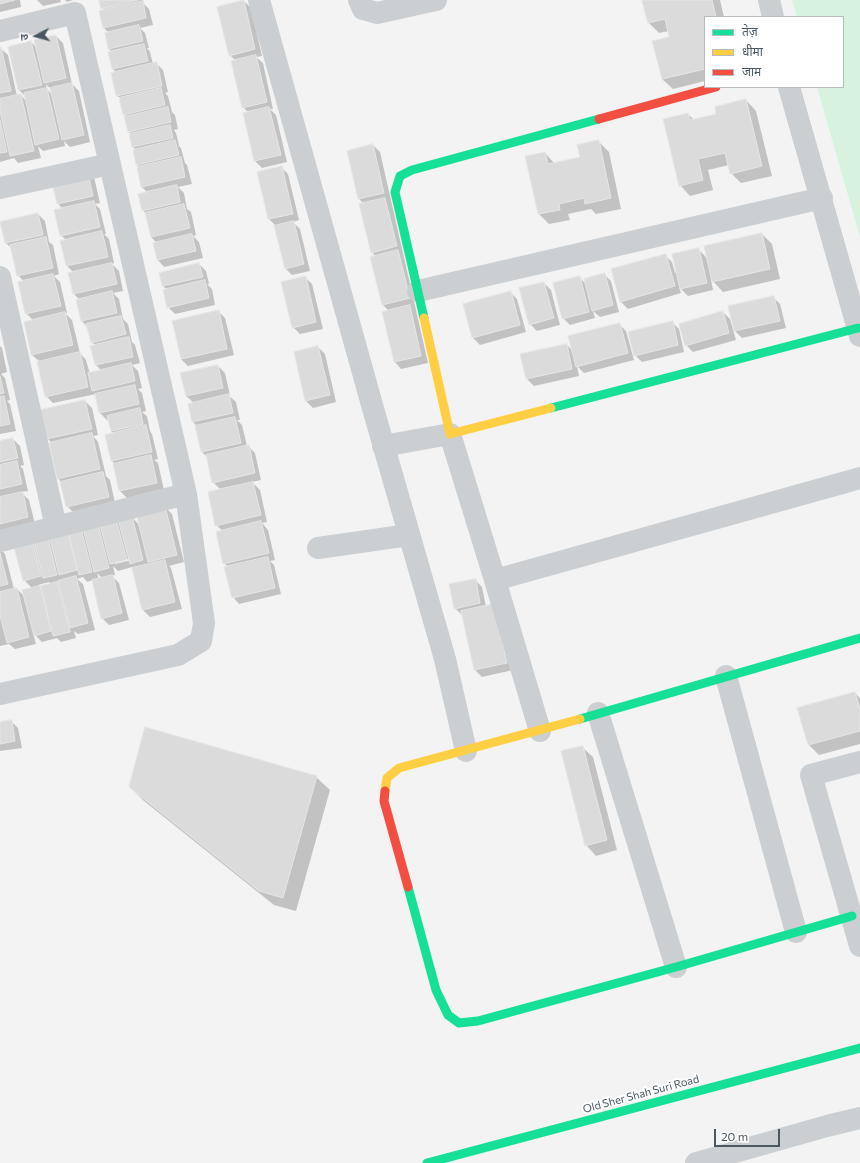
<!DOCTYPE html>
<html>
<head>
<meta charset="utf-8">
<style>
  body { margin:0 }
  #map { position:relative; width:860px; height:1163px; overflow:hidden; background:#f3f3f3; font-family:Commissioner,"Noto Sans Devanagari",sans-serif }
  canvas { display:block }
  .legend { position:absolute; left:704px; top:16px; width:140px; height:72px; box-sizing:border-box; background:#fff; border:1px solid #b6bcbf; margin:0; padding:5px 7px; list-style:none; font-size:12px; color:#495760 }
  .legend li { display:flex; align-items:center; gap:8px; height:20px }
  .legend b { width:20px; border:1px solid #b6bcbf }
  .north { position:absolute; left:16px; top:16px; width:40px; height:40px; -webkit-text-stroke:3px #fff; paint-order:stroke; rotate:264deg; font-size:11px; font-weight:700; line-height:16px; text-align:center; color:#495760 }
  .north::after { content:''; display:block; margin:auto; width:14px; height:18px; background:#495760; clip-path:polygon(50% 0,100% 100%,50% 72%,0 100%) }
  .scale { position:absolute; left:714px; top:1129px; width:66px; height:18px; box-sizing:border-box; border:2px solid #495760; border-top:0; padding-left:5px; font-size:12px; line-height:14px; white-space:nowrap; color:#495760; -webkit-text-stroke:3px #fff; paint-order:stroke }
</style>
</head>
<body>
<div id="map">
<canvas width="860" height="1163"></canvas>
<ul class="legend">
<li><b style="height:5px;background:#16e098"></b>तेज़</li>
<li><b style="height:5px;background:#ffcf43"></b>धीमा</li>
<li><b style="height:5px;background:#f24e42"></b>जाम</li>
</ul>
<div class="north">उ</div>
<div class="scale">20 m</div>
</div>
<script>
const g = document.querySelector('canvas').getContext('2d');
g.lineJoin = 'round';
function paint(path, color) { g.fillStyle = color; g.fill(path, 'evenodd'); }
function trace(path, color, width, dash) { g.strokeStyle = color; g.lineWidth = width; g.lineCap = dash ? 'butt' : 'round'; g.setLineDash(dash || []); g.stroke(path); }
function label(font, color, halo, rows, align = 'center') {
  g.font = font + ' Commissioner,sans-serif'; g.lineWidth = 4; g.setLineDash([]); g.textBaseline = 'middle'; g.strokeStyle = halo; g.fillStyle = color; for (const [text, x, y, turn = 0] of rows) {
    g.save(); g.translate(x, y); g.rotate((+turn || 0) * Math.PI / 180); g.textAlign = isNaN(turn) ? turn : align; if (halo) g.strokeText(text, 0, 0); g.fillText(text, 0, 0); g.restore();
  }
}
paint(new Path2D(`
  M792,0H860V237L817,87H843V17H797Z`), '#d7f2df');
paint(new Path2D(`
  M0,0H20L21,7L0,12Z
  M37,0H60L61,2L43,6Z
  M65,0H73L67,2Z
  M100,0H143L144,4L149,9L153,25L140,28L145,33L149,48H147L150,52L153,64L156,63L163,70L168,92L165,93L168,96L172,112L175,115L178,129L174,130L176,133L179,145H178L181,148L185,163L187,165L192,184L178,187L184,193L187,209L191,212L196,235L193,236L199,242L203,258L164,267L158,260L157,243L151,237L146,214L143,210L148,193L142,187L138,168H140L137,165L134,151L136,150L133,147L131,135H132L129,132L127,118L124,114L120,98L117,96L112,74L117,73L113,69L110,53L112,52L109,49L106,34L109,33L104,28L101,12L105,11L102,8Z
  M643,0H720L724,17H705V81L673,89L662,79L653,41L670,37L669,31L659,33L649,23Z
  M244,1L251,8L262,56L256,57L263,63L273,109H270L276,115L287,162L262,168L255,161L249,113L243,107L236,61L230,55Z
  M56,36L63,43L72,84L79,91L90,142L70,147L64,141L65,146L43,151L38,146L41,158L18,163L14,158L0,162V48L8,55L17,96L21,95L26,101V97L19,90L9,47L31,42L37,48ZM46,84L51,89L52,95L47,89Z
  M746,100L756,111L772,176L741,183L731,173L729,165L708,170L713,190L690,196L680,185L688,114L694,120L718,115Z
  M598,141L609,152L621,209L596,214L591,209L568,214L570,220L549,224L539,214L527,157L545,153L555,164L581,158Z
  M373,145L380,152L428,363L401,369L395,362L389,311L383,305L376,257L372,252L364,204L359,199L348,151Z
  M281,167L288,174L299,220L293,222L300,229L310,271L292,275L285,268L275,225L269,219L258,173Z
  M94,177L100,203L95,204L100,209L106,234H104L109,239L114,263L112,264L119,271L123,291L113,293L119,299L123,319L128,324L132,342L135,345L140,363L132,365L138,371L142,388L138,389L142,393L146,411L142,412L147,416L150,431L152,434L158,459L154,460L158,463L164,490L127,498L120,491L114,465H116L112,461L114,434L111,431L109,419L107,420L100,413L96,394L53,403L46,396L40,362L32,355L33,320L26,313L24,282L18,275L12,249L6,243L38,214L45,221L49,242L53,245L59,274L54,276L60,282L67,313H65L72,320L80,353L86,360L90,374L102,371L96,365L91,346H95L92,342L88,328L82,321L80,300L74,294L69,274L74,273L67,266L66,240L61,235L63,209L58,204L52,178Z
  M762,234L772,244L780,279L723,292L711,279L713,290L688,296L679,287L681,293L628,309L621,302L612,270L665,255L672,262L675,273L677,272L698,249L708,259Z
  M199,264L206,271L209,284H207L212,289L215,305L175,314L168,307L167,290L163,286Z
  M604,274L611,281L619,312L600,317L593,311L595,318L570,325L563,318L579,277L586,284Z
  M305,277L312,284L323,329L300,334L293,327Z
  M544,283L551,290L560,325L537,331L530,324Z
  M510,292L517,299L526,332L480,345L473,338Z
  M773,297L780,304L786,328L742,338L735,331L729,307Z
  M218,311L225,318L234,355L188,366L181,359Z
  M723,312L730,319L736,340L693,352L686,345Z
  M672,322L679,329L684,352L642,362L635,355Z
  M619,324L626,331L634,360L584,373L577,366L579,376L534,386L527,379L567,345L573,351Z
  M0,346L2,348L7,372L1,374L5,378L10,400L7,401L10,404L16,431L0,434Z
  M318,347L325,354L336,402L313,408L306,401L295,353Z
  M218,366L225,373L230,395H228L236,402L240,420H237L242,425L247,446H248L255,453L261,480L252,482L260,490L267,522L262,523L268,530L275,560L270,561L274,565L281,594L239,604L233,597L228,567L224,563L223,531L216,525L221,490L213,482L208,458L202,452L196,427H198L193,422L194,403L186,396L181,374Z
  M85,401L92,408L98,435L93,436L98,442L106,476L110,480L115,503L74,513L67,506L61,482L58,478L52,443L47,438Z
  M13,439L20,446L24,465L20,466L23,469L28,491L21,492L29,500L35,524L0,532V442Z
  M165,507L172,514L184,562L169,566L171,568L182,609L150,617L143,610L132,567L118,571L113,566L115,575L112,576L119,583L129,620L109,625L102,618L93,580L87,582L83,577L77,579L83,584L95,630L78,634L74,631L76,638L61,642L57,638L42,642L33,633L36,644L15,649L9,644L0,646V549L5,554L14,589H17L25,597L32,588L24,580L14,541L80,529L86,534L98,525L102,530L116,520L121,525L132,517L140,526ZM132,558V560L115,564V562ZM97,573L103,579L99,580ZM49,582L51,585L43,590L38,585Z
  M475,580L482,587L486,607L500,612L513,670L482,677L475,670L463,615H462L455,608Z
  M855,693L860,698V744L819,755L809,745Z
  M11,721L18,728L22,748L0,751V723Z
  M582,747L593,757L617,850L596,856L586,845Z
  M316,777L330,790L296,911L274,905L144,801L130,787Z`), '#0003');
const building = new Path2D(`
  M0,0H15L0,4Z
  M99,0H138L101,9Z
  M244,0L255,49L229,56L217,7Z
  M642,0H712L716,17H705V69L662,79L652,41L669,37L665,19L648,23Z
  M143,1L146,18L103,28L99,11Z
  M139,25L143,41L108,49L105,33Z
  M56,35L66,78L44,83L34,40Z
  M31,41L42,85L18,90L8,47Z
  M144,44L148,61L112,69L108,52Z
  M0,47H1L11,91L0,93Z
  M256,55L267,102L242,108L231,61Z
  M157,62L162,86L116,96L111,73Z
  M72,83L84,135L62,140L50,88Z
  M47,88L59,139L35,145L24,93Z
  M161,88L165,105L123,115L119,98Z
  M21,94L34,151L10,156L0,111V99Z
  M746,99L762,166L730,174L725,153L698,159L703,180L679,186L663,119L688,113L690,120L716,114L715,107Z
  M168,107L171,122L128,132L124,117Z
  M269,107L281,155L254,161L243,113Z
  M0,120L7,152L0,153Z
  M170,125L173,138L132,147L129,134Z
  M175,140L179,155L136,165L133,150Z
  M599,140L611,198L585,204L584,198L559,204L560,210L538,214L525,156L545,152L548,164L580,157L577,145Z
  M373,144L384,193L358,199L347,151Z
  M181,157L185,177L141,187L137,167Z
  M282,166L293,214L268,219L257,172Z
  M87,169L93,196L57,204L51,178Z
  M177,185L180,202L142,211L138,194Z
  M385,198L397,246L371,253L359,204Z
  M94,201L100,227L60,236L54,210Z
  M184,204L190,228L151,237L145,213Z
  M38,213L43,235L5,243L0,222Z
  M294,221L304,264L285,269L274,226Z
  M102,231L108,257L66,266L60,241Z
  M762,233L770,269L712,282L704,246Z
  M192,234L196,251L157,260L153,243Z
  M46,237L53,268L17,276L10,245Z
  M699,248L707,283L680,289L672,254Z
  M398,250L410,298L382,305L370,257Z
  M666,254L675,286L620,302L611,269Z
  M112,263L117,284L73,294L68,273Z
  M199,263L203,277L162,286L159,273Z
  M605,273L613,305L592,311L584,279Z
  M53,274L61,306L25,314L18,282Z
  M306,276L316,322L292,328L281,282Z
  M580,276L589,312L562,319L553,283Z
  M205,280L209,298L167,308L163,290Z
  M544,282L554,318L529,325L519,288Z
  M112,291L117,313L81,321L76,300Z
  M511,291L520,325L472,338L463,304Z
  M774,296L780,321L734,331L728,306Z
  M410,305L421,356L394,362L382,312Z
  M219,310L227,349L181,359L172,321Z
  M723,311L729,333L685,346L679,324Z
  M65,312L73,345L31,355L24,322Z
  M121,316L126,334L91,343L86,324Z
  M673,321L678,345L634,356L628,332Z
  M620,323L628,353L576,367L568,336Z
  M129,337L133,357L95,365L90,346Z
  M567,344L572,369L526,379L520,354Z
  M318,346L330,395L305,401L294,352Z
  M80,352L88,387L45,397L37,362Z
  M131,363L135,381L92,391L88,373Z
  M218,365L223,388L186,396L180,373Z
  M0,376L4,393L0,394Z
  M135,385L139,404L99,413L95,394Z
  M229,394L233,413L192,422L188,404Z
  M4,396L10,424L0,426V397Z
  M85,400L92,429L46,439L40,410Z
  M140,408L143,424L111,431L107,416Z
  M235,417L241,443L201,452L195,426Z
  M146,425L152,452L111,461L105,435Z
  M92,433L100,469L57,479L49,443Z
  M13,438L18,458L0,462V441Z
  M249,445L255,473L212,483L206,455Z
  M151,455L157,483L119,491L113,464Z
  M17,461L22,484L0,489V465Z
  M103,472L109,497L66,507L60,482Z
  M253,482L261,515L215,526L208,492Z
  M23,492L28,517L0,524V497Z
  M165,506L177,555L148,562L136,513Z
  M132,516L143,560L130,564L118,519Z
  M116,519L127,560L110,564L100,524Z
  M261,521L269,553L223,564L216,532Z
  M98,524L109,568L94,572L83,528Z
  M81,528L92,572L79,575L68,531Z
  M67,530L77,570L59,575L49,535Z
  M47,534L57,575L43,578L33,537Z
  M31,535L41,576L23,581L12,540Z
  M0,553L8,584L0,586Z
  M268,557L275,588L232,598L224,567Z
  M165,560L175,602L142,610L132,568Z
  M113,575L122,613L101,619L92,580Z
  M76,576L88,623L70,628L58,581Z
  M476,579L480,603L454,609L449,584Z
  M57,582L70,632L53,636L41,586Z
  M40,586L51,631L34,636L22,590Z
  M17,588L29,637L7,643L0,616V592Z
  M494,604L507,663L474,670L461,611Z
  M855,692L860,709V731L808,745L797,708Z
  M12,720L15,741L0,744V722Z
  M145,727L317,776L283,898L259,891L129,787Z
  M583,746L607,840L585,846L561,751Z`);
paint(building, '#dbdbdc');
trace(building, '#e4e5e6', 1);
trace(new Path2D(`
  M259,0L374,412L445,659L466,751
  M359,0L363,9L377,13L436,0
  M769,0L773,17
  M0,31L75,13L186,494L204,623L201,641L178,655L0,694
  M789,87L860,336
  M0,188L110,164
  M0,277L56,527
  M418,291L822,198
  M383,446L450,434L495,580L540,731
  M0,541L186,494
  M318,548L409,535
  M495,580L860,478
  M726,676L796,932
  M598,713L676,967
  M860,762L811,775L860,946
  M696,1163L827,1126L860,1118`), '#cccfd1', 22);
trace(new Path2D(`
  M424,318L395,192L400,176L412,170L599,119
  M551,408L858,328
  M580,719L860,638
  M408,887L436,990L448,1015L459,1023L478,1021L676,967L852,916
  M427,1163L860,1048`), '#16e098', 9);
trace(new Path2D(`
  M424,318L450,434L551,408
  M385,791L387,778L399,768L580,719`), '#ffcf43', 9);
trace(new Path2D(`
  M599,119L716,87
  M385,791L384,801L408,887`), '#f24e42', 9);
label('11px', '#495760', '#fff', [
  ["Old Sher Shah Suri Road",641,1094,-15]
]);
</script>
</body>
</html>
